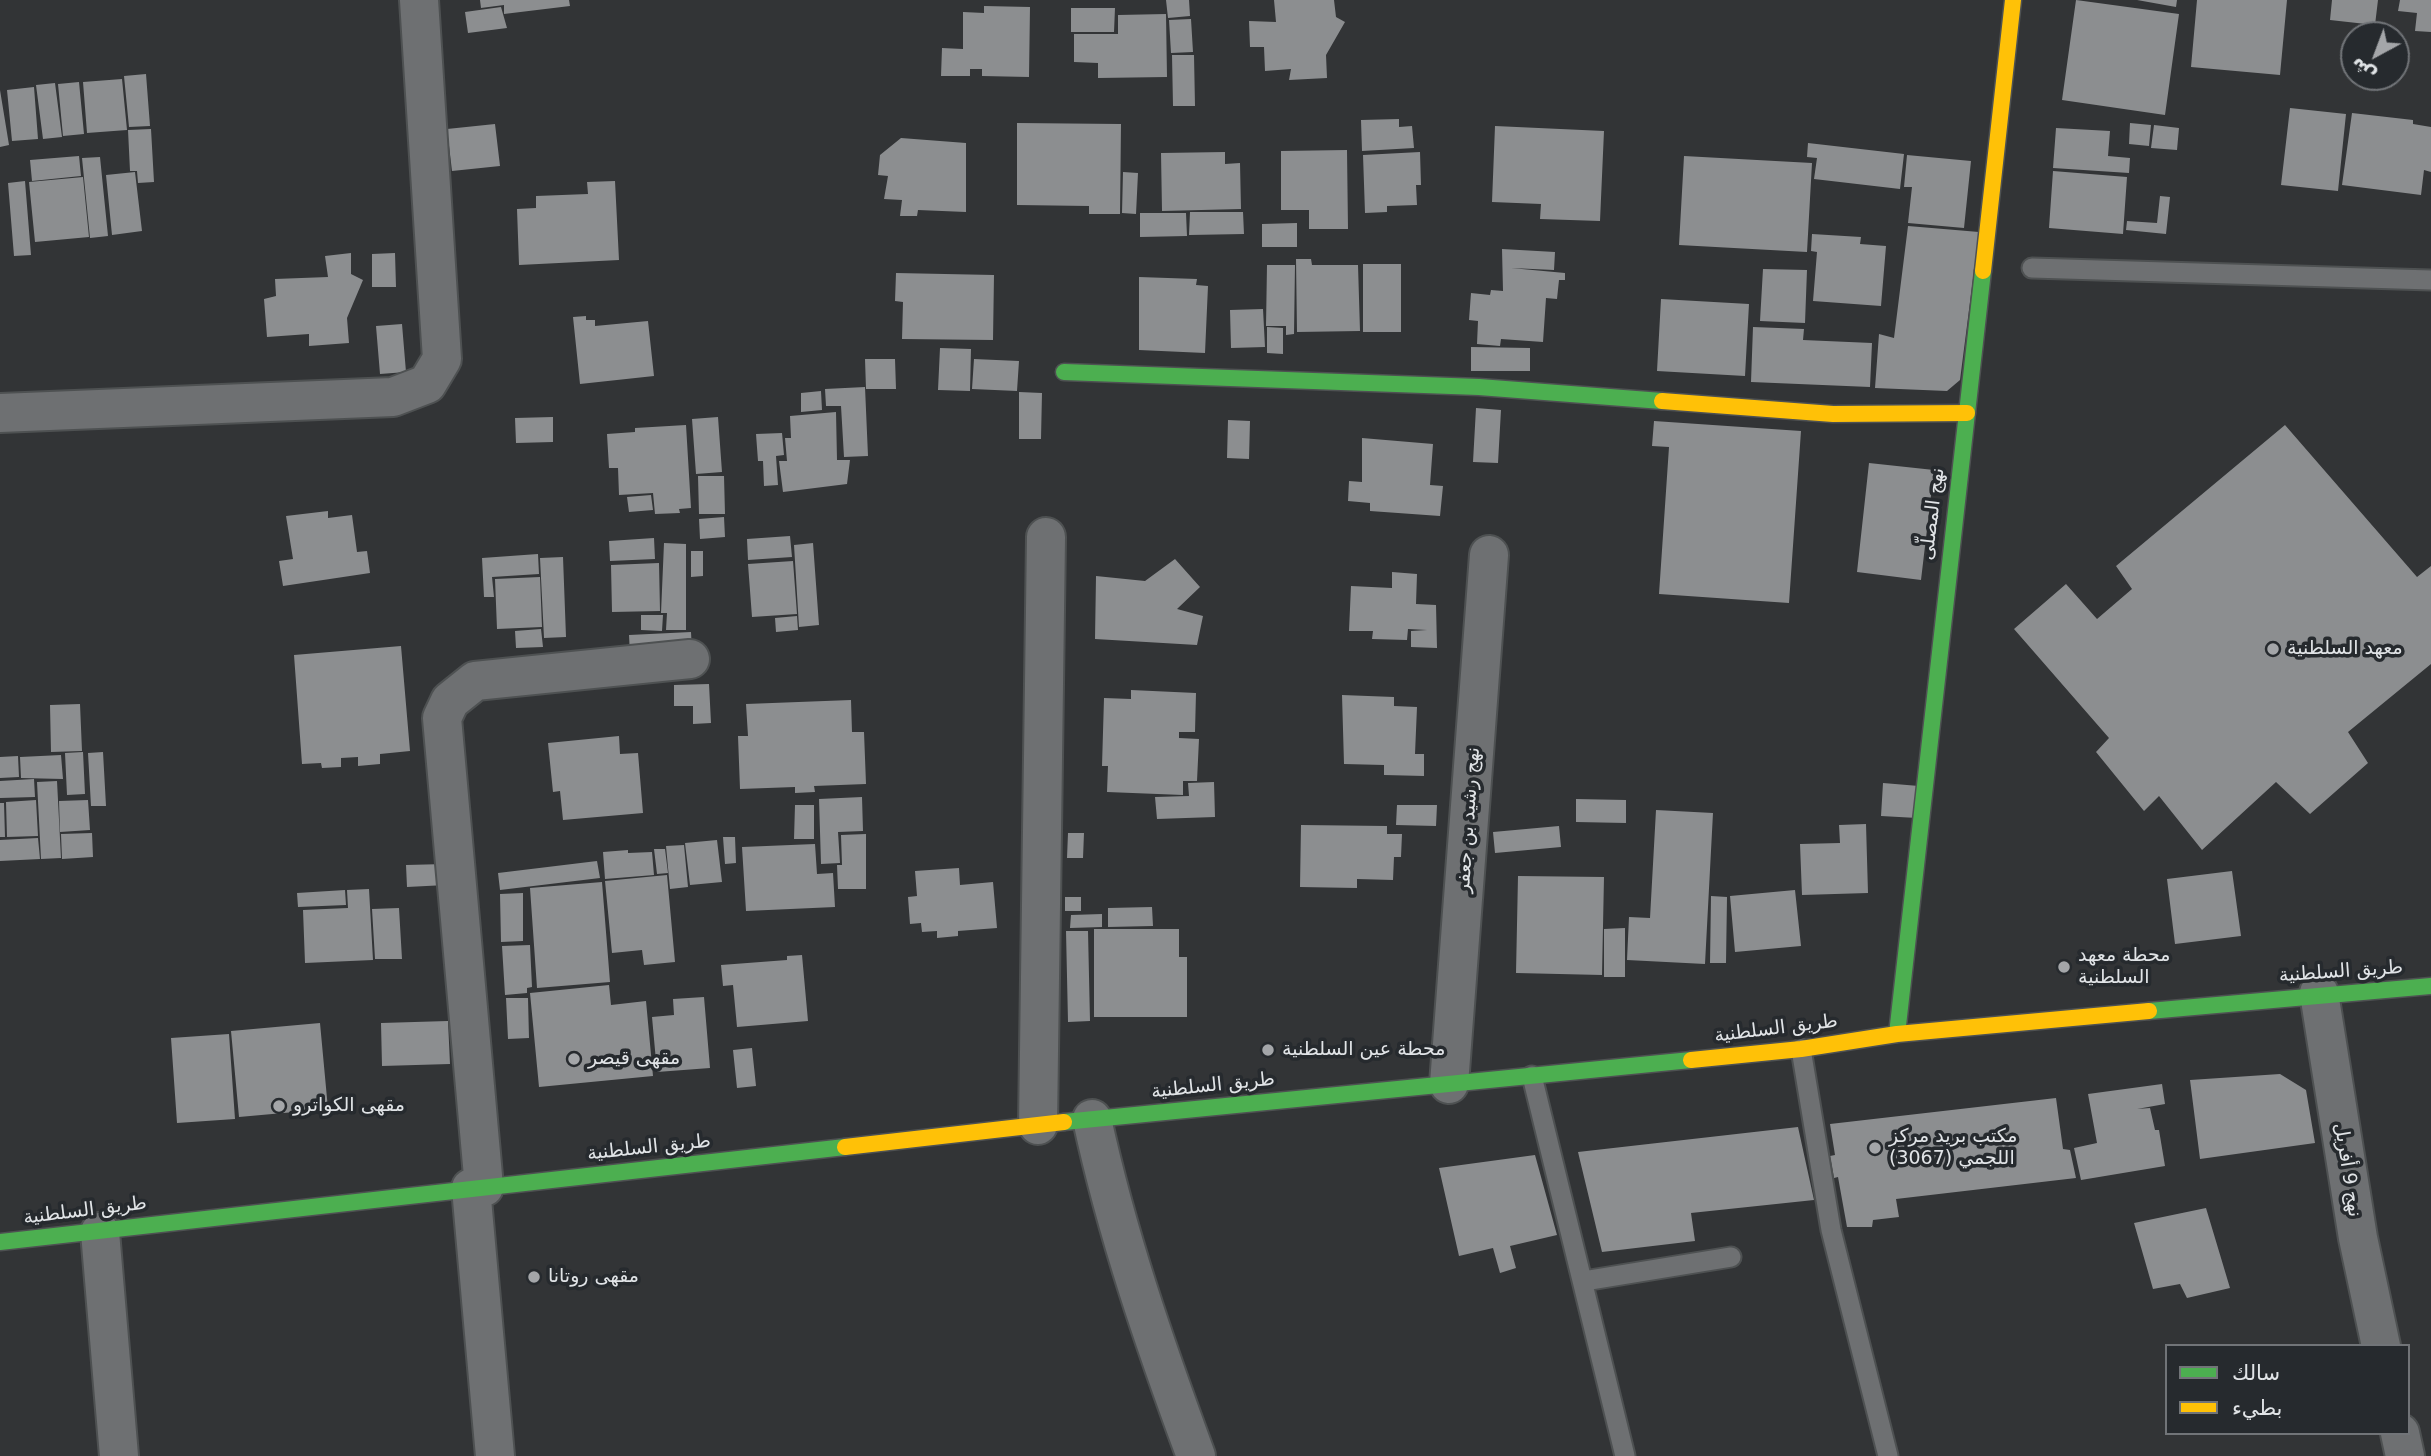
<!DOCTYPE html>
<html>
<head>
<meta charset="utf-8">
<style>
  body { margin:0 }
  #map { position:relative; width:2431px; height:1456px; overflow:hidden; background:#323436; font-family:"DejaVu Sans",Cairo,sans-serif }
  canvas { display:block }
  .legend { position:absolute; left:2165px; top:1344px; width:245px; height:91px; box-sizing:border-box; background:#262a2e; border:2px solid #717478; margin:0; padding:9px 12px; list-style:none; font-size:21px; color:#e1e4e7 }
  .legend li { display:flex; align-items:center; gap:14px; height:35px }
  .legend b { width:35px; border:2px solid #717478 }
  .north { position:absolute; left:2340px; top:21px; width:70px; height:70px; box-sizing:border-box; background:#262a2e; border:2px solid #717478; border-radius:50%; rotate:221deg; font-size:19px; font-weight:700; line-height:28px; text-align:center; color:#e1e4e7 }
  .north::after { content:''; display:block; margin:auto; width:24px; height:32px; background:#a4a6a9; clip-path:polygon(50% 0,100% 100%,50% 72%,0 100%) }
</style>
</head>
<body>
<div id="map">
<canvas width="2431" height="1456"></canvas>
<ul class="legend">
<li><b style="height:9px;background:#4caf50"></b>سالك</li>
<li><b style="height:9px;background:#ffc107"></b>بطيء</li>
</ul>
<div class="north">ش</div>
</div>
<script>
const g = document.querySelector('canvas').getContext('2d');
g.lineJoin = 'round';
function paint(path, color) { g.fillStyle = color; g.fill(path, 'evenodd'); }
function trace(path, color, width, dash) { g.strokeStyle = color; g.lineWidth = width; g.lineCap = dash ? 'butt' : 'round'; g.setLineDash(dash || []); g.stroke(path); }
function label(font, color, halo, rows, align = 'center') {
  g.font = font + ' "DejaVu Sans",Cairo,sans-serif'; g.lineWidth = 7; g.setLineDash([]); g.textBaseline = 'middle'; g.strokeStyle = halo; g.fillStyle = color; for (const [text, x, y, turn = 0] of rows) {
    g.save(); g.translate(x, y); g.rotate((+turn || 0) * Math.PI / 180); g.textAlign = isNaN(turn) ? turn : align; if (halo) g.strokeText(text, 0, 0); g.fillText(text, 0, 0); g.restore();
  }
}
paint(new Path2D(`
  M480,0H569L570,6L504,14V5L481,8Z
  M1166,0H1189L1190,16L1168,18Z
  M1274,0H1334L1336,17L1345,22L1326,55L1327,78L1289,80L1291,69L1265,71L1264,47H1250L1249,21L1276,22Z
  M2076,0L2179,14L2165,115L2062,100Z
  M2137,0H2177L2176,7Z
  M2197,0H2287L2280,75L2191,67Z
  M2332,0H2378L2375,25L2330,20Z
  M2400,0H2431V32L2415,31L2417,13L2398,11Z
  M984,6L1030,7L1029,77L982,76V69H970V76H941L942,48L963,49V12L984,13Z
  M501,7L507,28L468,33L465,12Z
  M1071,8H1115L1114,32H1071Z
  M1166,14L1167,77L1098,78V63L1074,62V34H1118V15Z
  M1191,19L1193,52L1171,53L1169,20Z
  M1172,55H1194L1195,106H1173Z
  M146,74L150,126L129,127L124,76Z
  M122,79L127,130L87,133L83,82Z
  M79,82L84,134L63,136L58,84Z
  M55,83L62,137L43,139L36,85Z
  M34,87L38,139L12,141L7,90Z
  M0,90L9,145L0,147Z
  M2290,108L2346,114L2338,191L2281,185Z
  M2352,113L2413,120V124L2431,127V172L2424,170L2421,195L2342,185Z
  M1399,119V127L1412,126L1414,148L1362,151L1361,120Z
  M1017,123L1121,124L1120,214H1089V206L1017,205Z
  M2130,123L2151,125L2149,146L2129,144Z
  M495,124L500,166L452,171L447,129Z
  M2154,125L2179,128L2177,150L2151,148Z
  M1495,126L1604,131L1600,221L1540,219L1541,204L1492,202Z
  M2056,128L2110,131L2108,156L2130,158L2129,173L2053,168Z
  M151,129L154,182L138,183L137,171H130L128,130Z
  M901,138L966,143V212L918,210L917,216H900L902,200L884,199L888,176L878,175L880,155Z
  M1808,143L1904,154L1900,189L1814,179L1817,158L1807,157Z
  M1347,150L1348,229H1309V210H1281V151Z
  M1225,152V164L1240,163L1241,209L1162,211L1161,153Z
  M1420,152L1421,185H1416L1417,205L1387,206V212L1365,213L1363,155Z
  M1907,155L1971,161L1964,228L1908,223L1912,187H1904Z
  M79,156L81,176L32,181L30,160Z
  M1684,156L1812,163L1807,252L1679,245Z
  M100,157L108,236L90,238L82,158Z
  M2053,171L2127,177L2123,234L2049,228Z
  M135,172L142,231L112,235L106,175Z
  M1123,172L1138,173L1136,214L1122,213Z
  M83,177L89,237L35,242L29,182Z
  M25,181L31,255L14,256L8,183Z
  M615,181L619,260L519,265L517,209L536,208V196L588,194L587,182Z
  M2160,196L2170,197L2166,234L2126,230L2127,221L2157,223Z
  M1190,212H1243L1244,234L1189,235Z
  M1140,213H1186L1187,236L1140,237Z
  M1297,223V247H1262V224Z
  M1908,226L1979,232L1960,380L1947,391L1875,388L1879,334L1894,338Z
  M1812,234L1861,237L1860,244L1886,246L1881,306L1813,301L1817,252L1811,251Z
  M1502,249L1555,252L1554,270L1511,268L1565,273V280H1559L1557,299L1546,298L1543,342L1501,339L1500,346L1477,344L1478,321L1469,320L1471,293L1490,295L1491,290L1503,291Z
  M351,253V274L363,280L347,318L349,343L309,346V334L267,337L264,299L276,296L275,279L328,277L325,256Z
  M395,253L396,287H372V254Z
  M1296,259H1311L1312,265H1358L1360,331L1297,332Z
  M1363,264H1401V332H1363Z
  M1267,265H1295L1294,334L1286,335V326H1266Z
  M1763,269L1807,270L1805,323L1760,321Z
  M896,273L994,275L993,340L902,339L903,302L895,301Z
  M1139,277L1197,279L1196,285L1208,286L1205,353L1139,350Z
  M1661,299L1749,304L1745,376L1657,371Z
  M1263,309L1265,347L1231,348L1230,310Z
  M586,316V320H595V326L648,321L654,376L580,384L573,317Z
  M402,324L406,372L380,374L376,326Z
  M1267,327L1283,328V354L1267,353Z
  M1753,327L1804,329L1803,340L1872,343L1870,387L1751,382Z
  M1471,347L1530,348V371H1471Z
  M940,348L971,349L970,391L938,390Z
  M865,359H895L896,389H866Z
  M974,359L1019,361L1017,391L972,389Z
  M865,387L868,456L844,457L841,406H826L825,389Z
  M821,391L822,410L801,412V393Z
  M1019,392L1042,393L1041,439H1019Z
  M1476,408L1501,410L1498,463L1473,462Z
  M836,412L837,460H850L847,484L783,492L779,461H787L785,438H791L790,416Z
  M553,417V442L516,443L515,418Z
  M718,417L722,472L696,474L692,419Z
  M1228,420L1250,421L1249,459L1227,458Z
  M1654,421L1801,431L1789,603L1659,594L1669,447L1652,446Z
  M686,425L691,508L679,509L680,513L655,514L653,493L619,495L618,468H609L607,434L635,432V428Z
  M2285,425L2417,577L2431,566V664L2348,732L2368,763L2310,814L2276,782L2202,850L2159,796L2144,811L2096,752L2109,738L2014,629L2066,584L2097,619L2132,589L2116,566Z
  M782,433L784,455L776,456L778,485L764,486L763,461H758L756,434Z
  M1362,438L1433,444L1430,485L1443,486L1440,516L1370,511V503L1348,501L1349,481L1362,482Z
  M1869,463L1934,470L1921,580L1857,572Z
  M698,476H724L725,514H699Z
  M651,495L653,510L629,512L627,497Z
  M328,511V518L352,515L357,552L367,551L370,573L283,586L279,561L293,559L286,516Z
  M724,517L725,537L700,539L699,519Z
  M790,536L792,557L748,560L747,539Z
  M654,538L655,559L610,561L609,541Z
  M664,543L686,544V630H666L667,613H661Z
  M813,543L819,625L799,627L794,545Z
  M691,551H703V576L691,577Z
  M538,554L539,574L492,577L494,597H484L482,558Z
  M563,557L566,637L544,638L540,558Z
  M1175,559L1200,587L1177,609L1203,616L1197,645L1095,639L1096,576L1145,581Z
  M793,561L797,614L752,617L748,564Z
  M659,563L660,611L612,612L611,565Z
  M1392,572L1417,574L1416,604L1436,605L1437,648L1411,647V631L1427,630L1408,629L1407,640L1372,639L1373,631H1349L1351,586L1392,588Z
  M540,577L542,627L497,629L495,579Z
  M641,615H663L662,631L641,630Z
  M797,616L798,630L776,632L775,618Z
  M541,629L543,647L516,648L515,631Z
  M691,632L692,651L630,655L629,635Z
  M401,646L410,751L380,754V764L358,766V757L341,758V767L322,768L321,763L302,764L294,655Z
  M709,684L711,723L693,724V706H674V685Z
  M1131,690L1196,693L1195,732H1179V738L1199,739L1197,781H1183V795L1107,792L1108,766H1102L1104,698L1131,699Z
  M1342,695L1394,697V706L1417,707L1415,754H1424V776L1384,775V765L1344,764Z
  M851,700L852,732H864L866,784L814,786L815,792L795,793V787L740,789L738,736H748L746,704Z
  M80,704L82,751L51,752L50,705Z
  M619,736L620,754L638,753L643,813L563,820L560,791L553,792L548,743Z
  M83,752L85,794L67,795L65,753Z
  M103,752L106,806H91L88,753Z
  M61,755L63,779L21,778L20,757Z
  M18,756L19,777L0,778V757Z
  M34,779L35,797L0,798V781Z
  M57,781L61,858L41,859L37,782Z
  M1214,782L1215,817L1157,819L1155,797L1189,796L1188,783Z
  M1883,783L1919,786L1917,818L1881,816Z
  M862,797L863,831L838,832L840,863L821,864L819,799Z
  M1576,799L1626,800V823L1576,822Z
  M36,800L38,836L7,837L6,802Z
  M88,800L90,830L60,832L59,801Z
  M0,803H4L5,837H0Z
  M795,805H814V839H794Z
  M1397,805H1437L1436,826L1396,825Z
  M1656,810L1713,813L1705,964L1627,960L1629,917L1650,918Z
  M1866,824L1868,893L1802,895L1800,844L1840,843L1839,825Z
  M1301,825L1387,826V834H1402L1401,857H1394L1393,880L1357,879V888L1300,887Z
  M1559,826L1561,847L1495,853L1493,832Z
  M92,833L93,857L62,859L61,834Z
  M1068,833H1084L1083,858H1067Z
  M866,834V889H838L837,865H842L841,835Z
  M723,837H735L736,863L725,864Z
  M38,838L40,859L0,861V840Z
  M717,840L722,882L690,885L685,843Z
  M815,844L817,874L833,873L835,907L746,911L742,847Z
  M684,845L688,887L670,889L666,846Z
  M654,849H665L668,873L657,874Z
  M628,850V853L652,852L654,875L605,879L603,852Z
  M597,861L600,878L500,890L498,873Z
  M445,864L446,885L407,887L406,865Z
  M959,868L960,885L993,882L997,928L958,931V936L937,938V931L922,932L921,923L910,924L908,897L917,896L915,871Z
  M2232,871L2241,936L2175,944L2167,879Z
  M667,875L675,962L644,965L642,950L612,953L605,881Z
  M1518,876L1604,877L1602,975L1516,973Z
  M602,882L610,982L537,988L530,888Z
  M369,889L373,960L305,963L303,910L348,908L347,890Z
  M345,890L346,905L298,907L297,893Z
  M1795,890L1801,946L1735,952L1730,896Z
  M523,893V941L501,942L500,894Z
  M1711,896L1727,897L1726,963H1710Z
  M1065,897H1081V911H1065Z
  M1152,907L1153,926L1108,927V908Z
  M399,908L402,959H375L372,909Z
  M1102,914V927L1070,928L1071,915Z
  M1625,928V977H1604V929Z
  M1094,929H1179V957H1187V1017H1094Z
  M1066,931H1088L1090,1021L1068,1022Z
  M530,945L532,987L527,988V993L505,995L502,946Z
  M802,955L808,1021L737,1027L733,985L723,986L721,965L787,960V956Z
  M609,985L611,1005L646,1001L653,1076L539,1087L530,993Z
  M704,997L710,1068L657,1072L652,1017L674,1015L673,999Z
  M506,998H528L529,1038L508,1039Z
  M448,1021L450,1064L382,1066L381,1023Z
  M320,1023L328,1109L239,1117L231,1031Z
  M229,1034L235,1119L177,1123L171,1038Z
  M752,1048L756,1086L737,1088L733,1050Z
  M2280,1074L2306,1090L2315,1143L2200,1159L2190,1080Z
  M2162,1084L2165,1104L2137,1109L2150,1108L2155,1130H2159L2165,1166L2081,1180L2074,1148L2097,1143L2088,1094Z
  M2056,1098L2063,1149L2070,1150L2076,1178L1896,1199L1899,1217L1873,1220L1872,1227H1847L1838,1177L1834,1178L1830,1156L1835,1155L1830,1124Z
  M1798,1127L1814,1200L1691,1213L1695,1241L1602,1252L1578,1152Z
  M1535,1155L1557,1235L1510,1246L1516,1268L1500,1273L1493,1248L1459,1256L1439,1168Z
  M2206,1208L2230,1288L2187,1298L2180,1284L2153,1289L2134,1223Z`), '#8c8e90');
const lane = new Path2D(`
  M2032,268L2431,280
  M1801,1049L1831,1230L1888,1456
  M1532,1076L1625,1456
  M1584,1281L1731,1257`);
const street = new Path2D(`
  M0,413L393,397L427,384L442,359L419,0
  M2319,993L2358,1238L2381,1346
  M1449,1084L1489,555
  M1092,1119C1117,1235 1155,1345 1196,1456
  M1038,1125L1046,537
  M484,1187L442,718L450,701L475,681L690,659
  M471,1188L495,1456
  M100,1232L119,1456
  M2400,1433L2405,1456`);
const fast = new Path2D(`
  M1064,372L1479,387L1662,401
  M2149,1011L2431,986
  M1897,1034L1983,271
  M1064,1122L1691,1060
  M0,1242L845,1147`);
const slow = new Path2D(`
  M1983,271L2013,0
  M1662,401L1833,414L1967,413
  M1691,1060L1801,1049L1897,1034L2149,1011
  M845,1147L1064,1122`);
trace(lane, '#4e5152', 23);
trace(street, '#4e5152', 42);
trace(fast, '#4e5152', 19);
trace(slow, '#4e5152', 19);
trace(lane, '#6e7072', 19);
trace(street, '#6e7072', 38);
trace(fast, '#4caf50', 16);
trace(slow, '#ffc107', 16);
for (const [x, y, r, color] of [
  [2273,649,7,"#a4a6a9"],
  [2064,967,7,"#a4a6a9"],
  [1268,1050,7,"#a4a6a9"],
  [574,1059,7,"#a4a6a9"],
  [279,1106,7,"#a4a6a9"],
  [1875,1148,7,"#a4a6a9"],
  [534,1277,7,"#a4a6a9"]
]) { const dot = new Path2D(); dot.arc(x, y, r, 0, 2 * Math.PI); g.fillStyle = color; g.fill(dot); trace(dot, '#262a2e', 2.5); }
label('19px', '#e1e4e7', '#262a2e', [
  ["نهج المصلّى",1933,514,-83],
  ["نهج رشيد بن جعفر",1469,820,-86],
  ["طريق السلطنية",2341,972,-4],
  ["طريق السلطنية",1776,1029,-7],
  ["طريق السلطنية",1213,1086,-6],
  ["طريق السلطنية",649,1148,-6],
  ["نهج 9 أفريل",2347,1170,81],
  ["طريق السلطنية",85,1211,-7]
]);
label('19px', '#e1e4e7', '#262a2e', [
  ["معهد السلطنية",2287,649],
  ["محطة معهد",2078,956],
  ["السلطنية",2078,978],
  ["محطة عين السلطنية",1282,1050],
  ["مقهى قيصر",588,1059],
  ["مقهى الكواترو",293,1106],
  ["مكتب بريد مركز",1889,1137],
  ["اللجمي (3067)",1889,1159],
  ["مقهى روتانا",548,1277]
], 'left');
</script>
</body>
</html>
